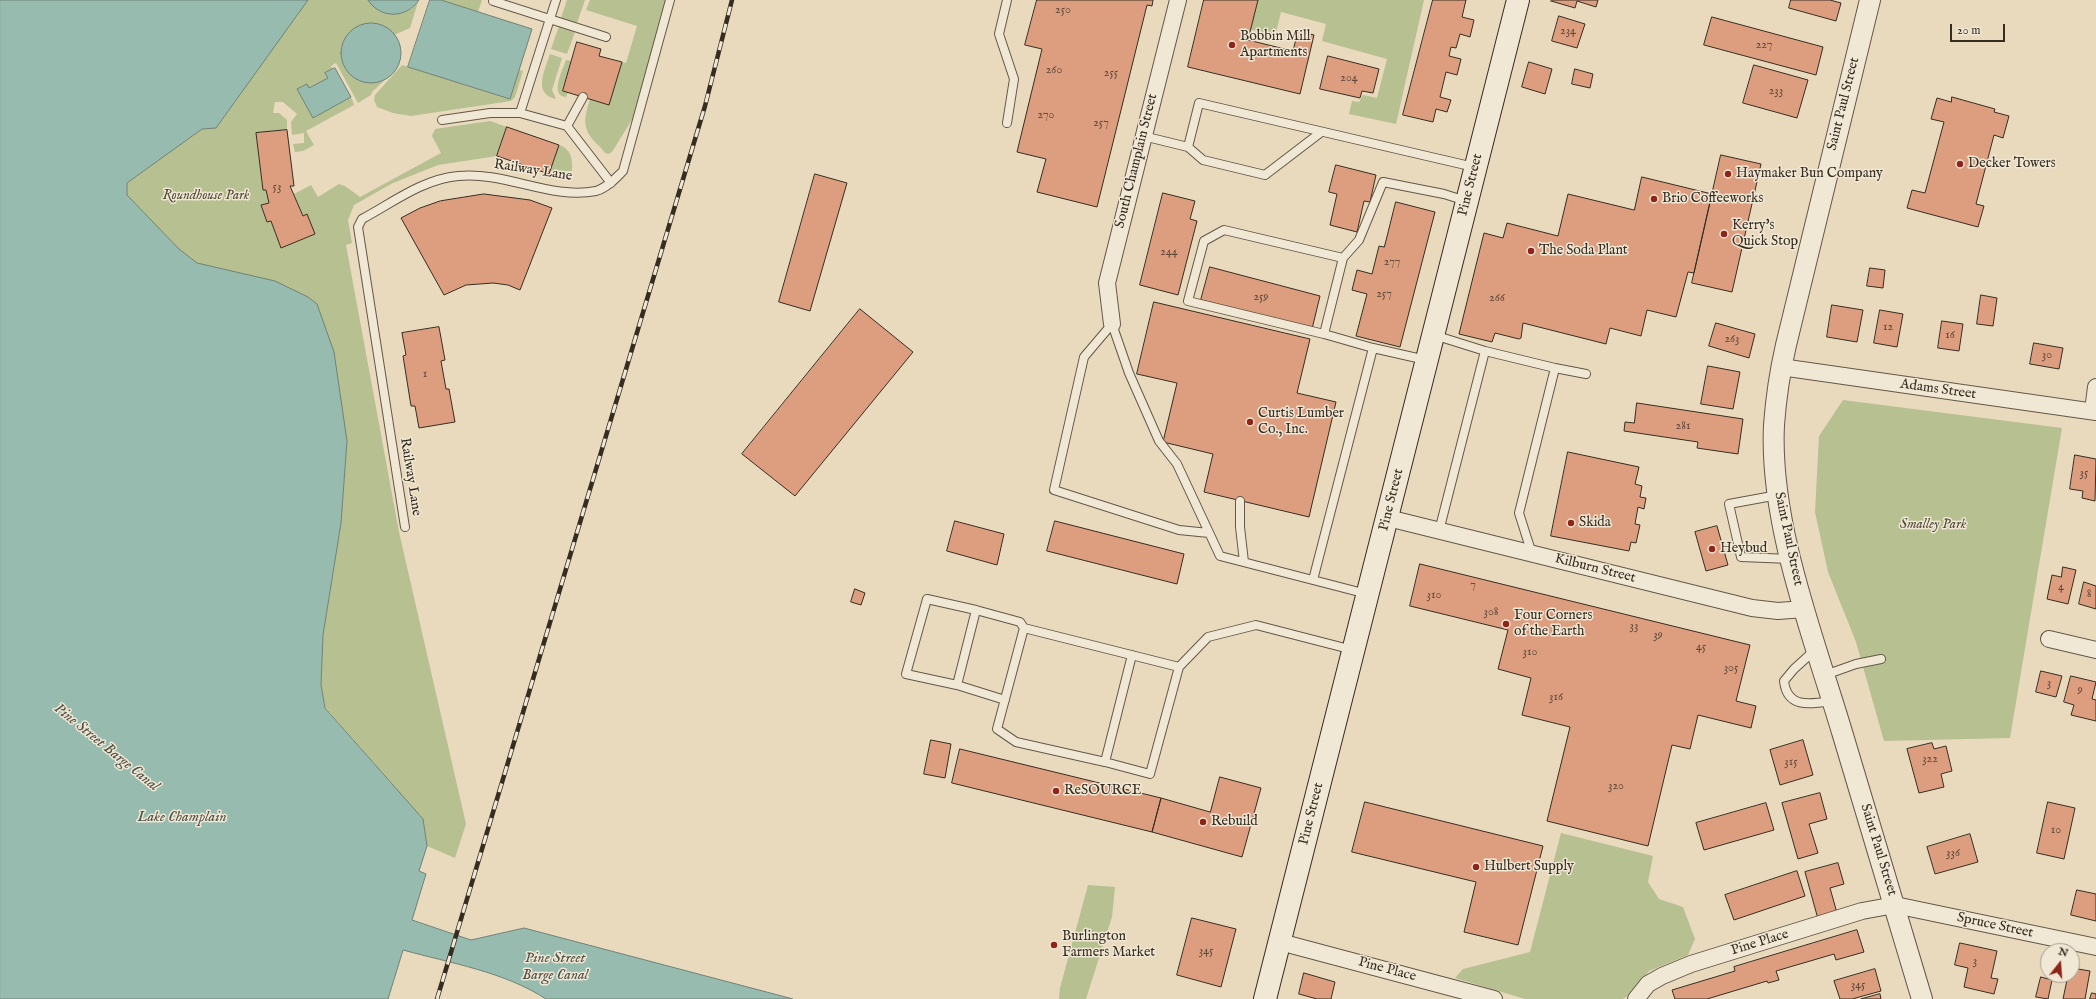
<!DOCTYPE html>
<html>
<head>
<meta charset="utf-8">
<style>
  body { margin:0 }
  #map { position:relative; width:2096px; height:999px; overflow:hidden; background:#e9dabe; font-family:"IM FELL English",serif }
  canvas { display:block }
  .north { position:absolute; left:2040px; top:943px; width:40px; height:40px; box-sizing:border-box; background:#f1e7d5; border:1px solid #a69d8d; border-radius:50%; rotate:17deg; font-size:11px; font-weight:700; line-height:16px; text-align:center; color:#362d21 }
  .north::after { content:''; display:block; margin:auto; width:14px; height:18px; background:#8f2418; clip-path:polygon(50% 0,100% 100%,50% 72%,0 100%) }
  .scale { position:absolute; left:1950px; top:24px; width:55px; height:18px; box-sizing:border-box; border:2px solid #362d21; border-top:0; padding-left:5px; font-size:12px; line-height:14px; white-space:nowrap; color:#362d21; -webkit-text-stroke:3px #f1e7d5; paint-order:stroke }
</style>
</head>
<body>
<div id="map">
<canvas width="2096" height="999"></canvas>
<div class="north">N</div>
<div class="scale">20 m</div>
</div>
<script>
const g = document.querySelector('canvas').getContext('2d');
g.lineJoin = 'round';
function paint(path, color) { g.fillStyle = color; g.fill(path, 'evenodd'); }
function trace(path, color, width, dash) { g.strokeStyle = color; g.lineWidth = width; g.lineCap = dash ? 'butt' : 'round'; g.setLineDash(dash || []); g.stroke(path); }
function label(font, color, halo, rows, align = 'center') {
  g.font = font + ' "IM FELL English",serif'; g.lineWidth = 3; g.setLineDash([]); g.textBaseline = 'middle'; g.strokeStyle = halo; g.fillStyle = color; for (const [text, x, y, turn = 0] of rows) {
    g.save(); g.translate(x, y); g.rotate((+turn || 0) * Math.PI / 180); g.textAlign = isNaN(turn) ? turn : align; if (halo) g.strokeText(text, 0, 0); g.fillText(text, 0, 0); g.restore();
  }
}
paint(new Path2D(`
  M308,0H368L403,13L411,9L418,2L410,28L394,35C380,22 366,21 350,32L381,81L389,76L372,92L371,95L358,103L336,63L331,66L333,69L325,73L328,78L309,88L313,118L351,97L354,105L306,131L314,145L303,151L295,152L293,144L304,143V133L292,135L291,122L297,114L283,102H275L273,113H279L287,120V130L256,134L263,190H266L269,203L261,205L267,222L271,221L281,248L315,234L307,215L303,216L294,194L311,185L318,197L339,184L345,186L360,197L441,153L432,136L435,129L490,121L507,127L497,156L438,165L393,183L354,205L348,220L352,243L346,245L399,532L466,824L455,858L427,846L423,819L325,707L321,685L323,635L341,523L347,441L275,281L197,263L179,249L127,195V183L202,129L216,128Z
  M441,0H482L478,12Z
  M567,0H585L577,23L561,18Z
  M590,0H666L638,110L612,152L608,154C604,153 603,150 600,147C582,130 583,121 590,99L609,105L622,62L626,63L637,26L586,10Z
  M1256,0H1424L1396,124L1349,114L1352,101L1359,102L1363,95L1377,98L1387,59L1322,41L1326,24L1281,12L1275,36L1248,29Z
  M559,26L575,32L567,54L551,49Z
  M550,54L562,58L552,90L556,99C532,94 545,70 550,54Z
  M566,60L572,61L563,91L568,92L566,97C549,96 563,69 566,60Z
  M402,65L510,99L519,70L523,71L515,97L511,101L411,116L393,113L377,107L374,100L375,95Z
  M559,145C571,149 573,159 572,171H550Z
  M1843,400L2062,428L2010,738L1884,741L1856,642L1828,572L1815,512L1819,436Z
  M1561,833L1653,856L1648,882L1659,899L1683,907L1695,939L1688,955L1649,971L1629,995L1623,999H1525L1455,978L1463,969L1530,952Z
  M1088,885L1115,887L1112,917L1086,999H1059L1060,988Z`), '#b6c091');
const water = new Path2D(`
  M0,0H308L216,128L202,129L127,183V195L179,249L197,263L275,281L308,297L317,304L334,352L347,441L341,523L323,635L321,685L325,708L423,819L427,846L419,871L426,874L412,920L471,940L524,928L793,999H546C505,972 450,963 403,950L388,999H0Z
  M368,0H419C406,19 380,19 368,0Z
  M430,0H441L532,29L510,99L408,67Z
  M341 53a30 30 0 1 1 60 0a30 30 0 1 1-60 0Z
  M335,68L351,97L313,118L297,89L307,84L309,88L328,78L325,73Z`);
paint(water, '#97bbaf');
trace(water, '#708276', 1);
const building = new Path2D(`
  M1037,0H1153L1152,6L1147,5L1097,207L1037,192L1046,159L1017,152L1042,49L1025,45Z
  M1204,0H1258L1248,40L1293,51L1298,31L1314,35L1300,94L1188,67Z
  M1433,0H1466L1462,17L1474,20L1470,37L1460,34L1456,48L1451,47L1449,56L1461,59L1457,75L1446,72L1440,97L1451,100L1447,112L1436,109L1433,122L1403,115Z
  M1552,0H1598L1596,7L1577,1L1575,8L1551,1Z
  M1791,0H1830L1841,3L1836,21L1789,8Z
  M1559,16L1585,24L1577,48L1552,41Z
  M1712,17L1823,47L1816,75L1704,45Z
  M577,42L601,49L599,56L622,62L609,105L563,91Z
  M1328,56L1379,69L1373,93L1362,91L1360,98L1320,89Z
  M1529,62L1552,69L1545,94L1522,87Z
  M1754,65L1808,80L1797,118L1743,103Z
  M1575,69L1593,74L1590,88L1572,84Z
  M1952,97L1995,109L1994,112L2009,116L2003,138L1994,135L1976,204L1984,206L1978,227L1907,208L1912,190L1925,193L1944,122L1931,119L1937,98L1951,102Z
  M507,127L559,145L549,174L497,156Z
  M287,130L294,186H290L303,216L307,214L315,234L281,248L271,221L267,222L261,205L269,203L266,190H263L256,133Z
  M1721,155L1761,164L1732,292L1692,283Z
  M1336,165L1376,175L1370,202L1364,201L1357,232L1330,225L1337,194L1329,192Z
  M815,174L847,183L810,311L779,302Z
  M1642,177L1712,194L1694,273L1688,272L1676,317L1647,310L1641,336L1610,328L1606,344L1523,323L1521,338L1519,339L1495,333L1492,342L1459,334L1484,233L1503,238L1507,223L1558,236L1568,194L1634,210Z
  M1163,193L1195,201L1190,219L1197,221L1178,295L1140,285Z
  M484,194L530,200L552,208L520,290L508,285L493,283L466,285L444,295L401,218L420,208L440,201Z
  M1396,202L1435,212L1400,347L1356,336L1367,294L1352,290L1357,270L1372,274L1379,246L1384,247Z
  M1210,267L1320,296L1312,329L1201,300Z
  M1870,268L1885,270L1883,288L1867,286Z
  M1981,295L1997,298L1993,326L1977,324Z
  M1154,302L1310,339L1297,393L1336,402L1309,517L1204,492L1213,454L1163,442L1177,383L1137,374Z
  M1832,305L1863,310L1857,342L1827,337Z
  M860,309L913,352L795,496L742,454Z
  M1880,310L1903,314L1897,347L1874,343Z
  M1942,321L1963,324L1959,351L1938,348Z
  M1716,323L1755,334L1749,358L1709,346Z
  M439,327L445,360L441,361L446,389H449L455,422L419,428L415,406H411L403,356L406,355L402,333Z
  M2034,343L2063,348L2059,369L2030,364Z
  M1708,366L1740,372L1733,409L1701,404Z
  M1637,403L1743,419L1738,454L1697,448L1698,442L1624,431L1625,422L1634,423Z
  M1568,452L1639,467L1635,484L1642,486L1640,497L1646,498L1644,509L1638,507L1635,524L1640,525L1636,543L1631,542L1629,551L1551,536Z
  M2075,455L2096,459L2095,501L2082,498L2083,491L2070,489Z
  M955,521L1004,534L997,565L947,551Z
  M1055,521L1184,554L1177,584L1047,551Z
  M1717,526L1728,565L1706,571L1695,532Z
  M1420,564L1750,645L1736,701L1756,706L1751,728L1698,715L1690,749L1672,745L1648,846L1547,821L1570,727L1522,715L1531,678L1498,669L1508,630L1410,606Z
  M2063,567L2076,570L2068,604L2047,599L2052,575L2061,577Z
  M2084,582L2096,586V609L2079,604Z
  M855,589L865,593L861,605L851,602Z
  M2041,671L2062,676L2056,697L2036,692Z
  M2071,676L2096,682L2092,699L2096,700V721L2071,715L2074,705L2064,702Z
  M931,740L951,744L945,778L924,774Z
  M1803,740L1813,775L1780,785L1770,750Z
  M1932,743L1934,749L1946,746L1952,771L1941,774L1944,787L1919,793L1907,749Z
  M960,749L1161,798L1152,832L952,783Z
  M1220,777L1261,788L1242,857L1152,832L1161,798L1210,812Z
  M1820,793L1827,819L1809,824L1818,853L1798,859L1782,803Z
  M1365,802L1543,846L1518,945L1464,932L1476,882L1352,852Z
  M2048,802L2075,808L2064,859L2037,853Z
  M1766,803L1774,830L1704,850L1696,823Z
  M1970,834L1978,862L1935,874L1927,847Z
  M1838,863L1844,884L1830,888L1837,913L1818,919L1805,872Z
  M1797,871L1805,896L1734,920L1725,895Z
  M2077,890L2096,894V921L2071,915Z
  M1192,918L1236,929L1221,987L1177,975Z
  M1857,930L1864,952L1836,960L1834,954L1776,971L1779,980L1768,983L1767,981L1707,999H1675L1672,990L1735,971L1734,967Z
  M1960,943L1997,951L1991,978L1998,979L1994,994L1964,987L1968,968L1955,965Z
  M2072,968L2090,971L2085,999H2063L2068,975H2072Z
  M1875,969L1881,991L1852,999H1840L1834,981Z
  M1304,973L1335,982L1331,999H1317L1299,994Z
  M2041,977L2052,980L2048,999L2036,997Z
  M2092,993L2096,994V999H2090Z
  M1880,994L1881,999H1861Z`);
paint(building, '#dd9e80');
trace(building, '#362d21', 1);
const service = new Path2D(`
  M493,1L606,37
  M520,113L556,0
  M442,120L490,113H520L567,126L611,183
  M1007,123L1014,79L999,34L1007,0
  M567,126L583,97
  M1320,133L1265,175L1203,160L1188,147L1199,103L1474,167
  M1143,136L1188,147
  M1324,334L1343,258
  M1434,335L1485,351
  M1373,348L1324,334L1188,301L1204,241L1224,230L1343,258L1359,240L1383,182L1444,194L1466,201
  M1555,368L1586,374
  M1778,495L1729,504L1741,557L1791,559
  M1240,501V527L1244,562
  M405,527L358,227L362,219C392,203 423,179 458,176C505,171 550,200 596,191C607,188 616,178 623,171L670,0
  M1439,531L1485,351L1555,368L1519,513L1532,554
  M1209,533L1179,530L1054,490L1084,357L1112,324L1129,373L1159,441L1177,464L1220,556L1367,594
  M1313,580L1373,348L1426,360
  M1816,649L1794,669L1784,681C1787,709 1811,704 1832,701
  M1132,655L1105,762L1150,774L1179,667L1208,637L1256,625L1353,650
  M1825,675L1856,664L1881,659
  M957,685L906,674L927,599L976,610
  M1005,700L957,685L976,610L1020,622L1024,628
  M1105,762L1016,742L997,729L1024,628L1179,667`);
const minor = new Path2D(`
  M1112,324L1107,283L1178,0
  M1781,367L2096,412
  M2093,411L2096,387
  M1388,518L1752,608L1778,611L1804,609
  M2049,639L2096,650
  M1280,942L1494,999
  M1636,999L1648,984L1662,976L1691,964L1862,911L1895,905L2096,947`);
const tertiary = new Path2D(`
  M1870,0L1786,345C1780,371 1776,398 1774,425C1769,524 1814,638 1842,732C1869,821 1896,910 1922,999`);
const secondary = new Path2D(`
  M1265,999L1518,0`);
trace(service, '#635848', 10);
trace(minor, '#635848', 18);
trace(tertiary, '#635848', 22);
trace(secondary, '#362d21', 24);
trace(service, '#f1e7d5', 8);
trace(minor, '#f1e7d5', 16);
trace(tertiary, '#f1e7d5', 20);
trace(secondary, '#f1e7d5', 22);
const rail = new Path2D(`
  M437,999L705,106L732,0`);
trace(rail, '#362d21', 4.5);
trace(rail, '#f1e7d5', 3, [9]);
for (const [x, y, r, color] of [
  [1232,45,4,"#8f2418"],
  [1960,164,4,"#8f2418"],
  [1728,174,4,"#8f2418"],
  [1654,199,4,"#8f2418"],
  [1724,234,4,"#8f2418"],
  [1531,251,4,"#8f2418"],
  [1250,422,4,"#8f2418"],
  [1571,523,4,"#8f2418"],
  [1712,549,4,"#8f2418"],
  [1506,624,4,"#8f2418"],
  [1056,791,4,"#8f2418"],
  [1203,822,4,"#8f2418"],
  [1476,867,4,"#8f2418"],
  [1054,945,4,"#8f2418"]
]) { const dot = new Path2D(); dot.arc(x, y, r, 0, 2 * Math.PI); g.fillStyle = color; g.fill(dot); trace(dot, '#f1e7d5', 1.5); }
label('12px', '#604939', null, [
  ["250",1063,11],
  ["234",1568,32],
  ["227",1764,46],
  ["260",1054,71],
  ["255",1111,74],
  ["204",1349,79],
  ["233",1776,92],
  ["270",1046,116],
  ["257",1101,124],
  ["53",277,188],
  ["244",1169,253],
  ["277",1392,263],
  ["257",1384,295],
  ["259",1261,298],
  ["266",1497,299],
  ["12",1888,328],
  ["16",1950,336],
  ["263",1732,340],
  ["30",2047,356],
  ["1",425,375],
  ["281",1683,427],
  ["35",2084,474],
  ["7",1473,586],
  ["4",2061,588],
  ["8",2089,595],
  ["310",1434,596],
  ["308",1491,613],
  ["33",1634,627],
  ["39",1658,636],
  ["45",1701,648],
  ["310",1530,653],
  ["305",1731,669],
  ["3",2049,684],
  ["9",2080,691],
  ["316",1556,698],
  ["322",1930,760],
  ["315",1791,763],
  ["320",1616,787],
  ["10",2056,831],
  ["336",1953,854],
  ["345",1206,952],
  ["3",1975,962],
  ["345",1858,986]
]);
label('14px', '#362d21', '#f1e7d5', [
  ["Bobbin Mill",1240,37],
  ["Apartments",1240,53],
  ["Decker Towers",1968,164],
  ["Haymaker Bun Company",1736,174],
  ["Brio Coffeeworks",1662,199],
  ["Kerry's",1732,226],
  ["Quick Stop",1732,242],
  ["The Soda Plant",1539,251],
  ["Curtis Lumber",1258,414],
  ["Co., Inc.",1258,430],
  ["Skida",1579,523],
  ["Heybud",1720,549],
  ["Four Corners",1514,616],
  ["of the Earth",1514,632],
  ["ReSOURCE",1064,791],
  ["Rebuild",1211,822],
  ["Hulbert Supply",1484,867],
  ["Burlington",1062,937],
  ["Farmers Market",1062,953]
], 'left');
label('14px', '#362d21', '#f1e7d5', [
  ["Saint Paul Street",1844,104,-76],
  ["South Champlain Street",1137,161,-76],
  ["Railway Lane",533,171,9],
  ["Pine Street",1471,185,-76],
  ["Adams Street",1938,390,8],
  ["Railway Lane",410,477,81],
  ["Pine Street",1392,500,-76],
  ["Saint Paul Street",1788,539,78],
  ["Kilburn Street",1595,569,14],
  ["Pine Street",1312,814,-76],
  ["Saint Paul Street",1878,850,73],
  ["Spruce Street",1995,926,12],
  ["Pine Place",1760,943,-17],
  ["Pine Place",1387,970,15]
]);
label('italic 14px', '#504a37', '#f1e7d5', [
  ["Roundhouse Park",206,196],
  ["Smalley Park",1933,525]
]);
label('italic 15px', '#4e5044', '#f1e7d5', [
  ["Pine Street Barge Canal",106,748,39],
  ["Lake Champlain",182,818],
  ["Pine Street",555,959],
  ["Barge Canal",555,976]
]);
</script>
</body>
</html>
